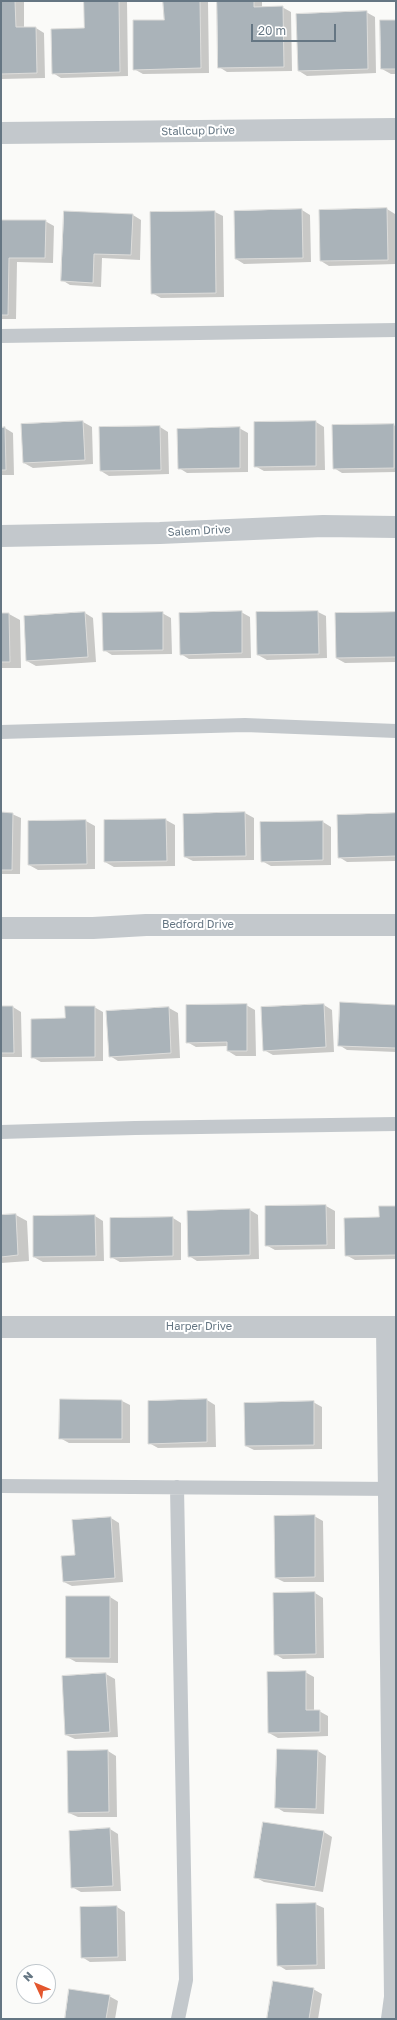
<!DOCTYPE html>
<html>
<head>
<meta charset="utf-8">
<style>
  body { margin:0 }
  #map { position:relative; width:397px; height:2020px; overflow:hidden; background:#fafaf8; font-family:"Golos Text",sans-serif }
  canvas { display:block }
  .frame { position:absolute; inset:0; border:2px solid #657683; pointer-events:none }
  .north { position:absolute; left:16px; top:1964px; width:40px; height:40px; box-sizing:border-box; background:#fff; border:1px solid #c1c8cd; border-radius:50%; rotate:314deg; font-size:11px; font-weight:700; line-height:16px; text-align:center; color:#657683 }
  .north::after { content:''; display:block; margin:auto; width:14px; height:18px; background:#e4572e; clip-path:polygon(50% 0,100% 100%,50% 72%,0 100%) }
  .scale { position:absolute; left:251px; top:24px; width:85px; height:18px; box-sizing:border-box; border:2px solid #657683; border-top:0; padding-left:5px; font-size:12px; line-height:14px; white-space:nowrap; color:#657683; -webkit-text-stroke:3px #fff; paint-order:stroke }
</style>
</head>
<body>
<div id="map">
<canvas width="397" height="2020"></canvas>
<div class="frame"></div>
<div class="north">N</div>
<div class="scale">20 m</div>
</div>
<script>
const g = document.querySelector('canvas').getContext('2d');
g.lineJoin = 'round';
function paint(path, color) { g.fillStyle = color; g.fill(path, 'evenodd'); }
function trace(path, color, width, dash) { g.strokeStyle = color; g.lineWidth = width; g.lineCap = dash ? 'butt' : 'round'; g.setLineDash(dash || []); g.stroke(path); }
function label(font, color, halo, rows, align = 'center') {
  g.font = font + ' "Golos Text",sans-serif'; g.lineWidth = 4; g.setLineDash([]); g.textBaseline = 'middle'; g.strokeStyle = halo; g.fillStyle = color; for (const [text, x, y, turn = 0] of rows) {
    g.save(); g.translate(x, y); g.rotate((+turn || 0) * Math.PI / 180); g.textAlign = isNaN(turn) ? turn : align; if (halo) g.strokeText(text, 0, 0); g.fillText(text, 0, 0); g.restore();
  }
}
paint(new Path2D(`
  M1,1H24V28H36L44,33L45,78L1,79Z
  M85,1H127L128,76L61,78L53,73L85,29Z
  M164,1H208L209,73L143,74L134,69L165,21Z
  M218,1H262V7H282L291,12L292,71L227,72L219,67Z
  M366,12L375,17L376,73L307,76L299,71Z
  M396,21V74H391L382,69Z
  M387,209L395,214L396,264L329,266L321,261Z
  M302,210L310,215L311,262L244,264L236,259Z
  M65,212L133,215L141,220L140,260L102,258L101,287L70,285L62,280Z
  M215,212L223,216L224,297L161,298L152,293Z
  M1,221H45L54,226L53,263L17,262L16,319H1Z
  M83,422L92,427L93,464L33,468L24,463L22,425Z
  M316,422L324,427L325,470L264,471L255,466Z
  M393,425L396,426V472L342,473L334,468Z
  M160,427L168,432L169,474L109,476L101,471Z
  M5,428L13,433L14,475H1V429Z
  M239,428L248,433V472L187,473L179,468Z
  M241,612L250,617L251,658L189,659L181,654Z
  M318,612L326,616L327,658L267,660L258,655Z
  M85,613L93,618L96,662L36,666L27,661Z
  M162,613L171,618L172,654L112,655L104,650Z
  M396,613V662L345,663L336,658Z
  M1,614H9L20,620L21,668H1Z
  M1,813L12,814L21,818L20,874H1Z
  M245,813L254,818V860L193,861L185,857L184,815Z
  M396,814V861L347,862L339,857Z
  M166,820L175,825V866L114,867L105,862V821Z
  M86,821L95,826V869L38,870L29,865V822Z
  M323,822L331,827V865L271,866L262,861Z
  M246,1005L255,1010L256,1056H236L228,1051V1046L196,1047L187,1042Z
  M324,1005L332,1010L334,1052L273,1055L264,1050Z
  M396,1006V1052L347,1050L339,1045Z
  M1,1007H13L21,1012L22,1057H1Z
  M94,1007L103,1012V1061L41,1062L32,1057L66,1019Z
  M169,1008L178,1013L180,1058L118,1061L110,1056L107,1011Z
  M326,1206L335,1211V1249L275,1250L266,1245V1207Z
  M396,1207V1259L355,1260L346,1255L380,1218Z
  M250,1210L258,1215L259,1259L197,1261L189,1256Z
  M16,1215L27,1221L29,1261L1,1263V1216Z
  M95,1216L103,1221L104,1261L43,1262L34,1257Z
  M173,1218L181,1223V1260L120,1262L111,1257Z
  M207,1400L215,1405L216,1447L158,1448L149,1443Z
  M122,1401L130,1405V1443H69L60,1438Z
  M313,1402L322,1407V1449L254,1450L246,1446Z
  M314,1516L323,1521L324,1582H284L276,1578Z
  M111,1518L119,1523L123,1582L72,1586L64,1582L76,1556Z
  M315,1593L323,1598L324,1658L283,1659L275,1654Z
  M110,1597L118,1602V1663L76,1662L67,1657Z
  M305,1672L314,1677V1711H319L328,1716V1736L278,1738L269,1733Z
  M106,1674L115,1679L118,1737L75,1739L66,1735Z
  M108,1751L116,1756L117,1817H78L69,1813Z
  M318,1751L326,1756L324,1814L284,1812L276,1807Z
  M110,1829L118,1834L121,1891L81,1892L72,1887Z
  M324,1832L332,1837L323,1892L264,1882L255,1877Z
  M315,1904L324,1908L325,1969L286,1970L278,1965Z
  M117,1907L125,1912L126,1961L90,1962L82,1957Z
  M313,1989L322,1994L318,2019H268Z
  M109,1996L118,2001L115,2019H66Z`), '#0003');
const building = new Path2D(`
  M1,1H15L16,27H36L37,73L1,74Z
  M84,1H119L120,72L52,74L51,29L84,28Z
  M163,1H200L201,68L133,70V20H164Z
  M217,1H254V7L283,6L284,67L218,68Z
  M367,11L368,69L298,71L296,14Z
  M380,20H396V69H381Z
  M387,208L388,260L320,261L319,210Z
  M302,209L303,258L235,259L234,211Z
  M64,211L133,214L131,255L94,254L93,283L61,281Z
  M215,211L216,293L151,294L150,212Z
  M1,220H46L45,258H9L8,315H1Z
  M83,421L85,460L23,463L21,424Z
  M316,421V466L254,467V422Z
  M394,424V468L333,469L332,425Z
  M160,426L161,470L100,471L99,427Z
  M5,427L6,470H1V428Z
  M240,427V468L178,469L177,429Z
  M242,611V653L180,655L179,613Z
  M318,611L319,654L257,655L256,612Z
  M85,612L88,657L26,661L24,616Z
  M163,612V650L103,651L102,613Z
  M396,612V657L336,658L335,613Z
  M1,613H9L10,662H1Z
  M1,812L13,813L12,870H1Z
  M245,812L246,856L184,857L183,814Z
  M396,813V856L338,858L337,815Z
  M166,819L167,861L104,862V820Z
  M86,820L87,864L28,865V821Z
  M323,821V860L261,862L260,822Z
  M340,1002L396,1005V1048L338,1046Z
  M247,1004V1051H227V1042L186,1043V1005Z
  M324,1004L326,1047L263,1051L261,1007Z
  M1,1006H13L14,1053H1Z
  M65,1006H95V1057L31,1058V1019L65,1018Z
  M169,1007L171,1053L109,1057L106,1011Z
  M326,1205L327,1245L265,1246V1206Z
  M379,1206H396V1255L345,1256L344,1218L379,1217Z
  M250,1209V1255L188,1257L187,1211Z
  M16,1214L18,1255L1,1257V1215Z
  M95,1215L96,1256L33,1257V1216Z
  M173,1217V1256L110,1258V1218Z
  M60,1399L122,1400V1439H59Z
  M207,1399V1442L148,1444V1401Z
  M314,1401V1445L245,1446L244,1403Z
  M315,1515V1577L275,1578L274,1516Z
  M111,1517L115,1578L63,1582L61,1556L75,1555L72,1520Z
  M315,1592L316,1654L274,1655L273,1593Z
  M66,1596H110V1658H66Z
  M306,1671V1710H320V1732L268,1733L267,1672Z
  M106,1673L110,1732L65,1735L62,1676Z
  M277,1749L318,1750L316,1809L275,1808Z
  M108,1750L109,1812L68,1813L67,1751Z
  M263,1822L324,1831L315,1887L254,1878Z
  M110,1828L113,1886L71,1888L69,1831Z
  M316,1903L317,1965L277,1966L276,1904Z
  M117,1906L118,1957L81,1958L80,1907Z
  M273,1981L314,1988L309,2019H267Z
  M69,1989L110,1995L106,2019H65Z`);
paint(building, '#aab3b9');
trace(building, '#dcdcda', 1);
trace(new Path2D(`
  M1,336L396,330
  M1,732L245,725L396,731
  M1,1132L135,1128L396,1124
  M1,1486L396,1489
  M177,1487L186,1980L178,2019`), '#c3c8cc', 14);
trace(new Path2D(`
  M1,133L396,129
  M1,536L160,533L323,526L396,527
  M1,928H93L146,925H396
  M1,1327H396
  M387,1327L395,1997L392,2019`), '#c3c8cc', 22);
label('11px', '#657683', '#fff', [
  ["Stallcup Drive",198,131,-1],
  ["Salem Drive",199,531,-3],
  ["Bedford Drive",198,925],
  ["Harper Drive",199,1327]
]);
</script>
</body>
</html>
